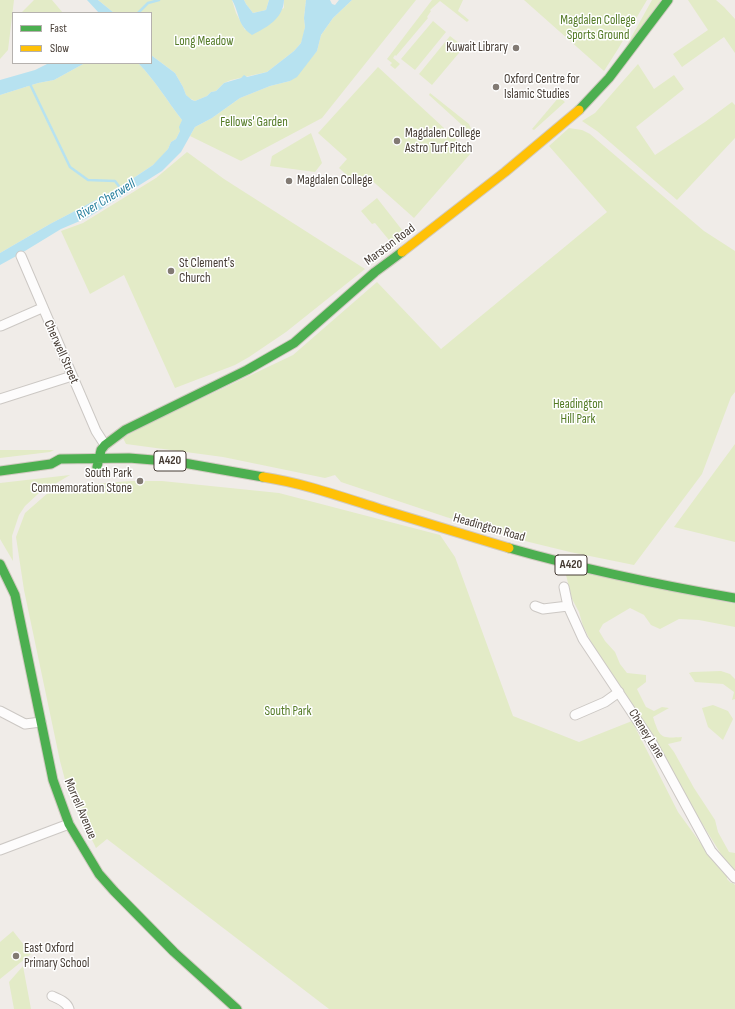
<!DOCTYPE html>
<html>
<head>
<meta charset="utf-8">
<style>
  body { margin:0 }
  #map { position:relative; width:735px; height:1009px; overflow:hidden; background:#f0ece8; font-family:"Sofia Sans Condensed",sans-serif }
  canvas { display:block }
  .legend { position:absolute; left:12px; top:12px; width:140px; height:52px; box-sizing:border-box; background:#fff; border:1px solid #b5b1ae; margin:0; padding:5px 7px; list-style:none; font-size:12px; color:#463c34 }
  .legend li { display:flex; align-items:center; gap:8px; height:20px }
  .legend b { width:20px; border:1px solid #b5b1ae }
</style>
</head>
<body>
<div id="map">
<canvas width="735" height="1009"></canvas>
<ul class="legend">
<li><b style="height:5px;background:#4caf50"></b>Fast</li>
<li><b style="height:5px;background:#ffc107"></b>Slow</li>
</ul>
</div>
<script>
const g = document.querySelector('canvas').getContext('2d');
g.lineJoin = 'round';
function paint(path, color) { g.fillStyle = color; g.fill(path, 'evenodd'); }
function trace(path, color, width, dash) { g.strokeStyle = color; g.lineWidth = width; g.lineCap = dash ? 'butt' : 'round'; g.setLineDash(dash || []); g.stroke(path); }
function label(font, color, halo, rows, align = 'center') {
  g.font = font + ' "Sofia Sans Condensed",sans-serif'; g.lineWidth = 3; g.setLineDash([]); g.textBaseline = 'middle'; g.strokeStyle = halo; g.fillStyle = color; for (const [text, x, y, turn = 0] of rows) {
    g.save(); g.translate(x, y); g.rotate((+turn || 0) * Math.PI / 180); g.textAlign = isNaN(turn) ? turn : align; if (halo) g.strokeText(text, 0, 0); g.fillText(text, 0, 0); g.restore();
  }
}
paint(new Path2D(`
  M0,0H14L8,50L0,59Z
  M34,0H52L63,13H21Z
  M98,0H232L236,13L245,30L284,8V0H306L304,18L305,27L303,37L301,43L294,51L267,72L231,80L224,83L216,91L211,92L207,96L195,101L189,98L186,95L183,87L175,73L151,55V13H114Z
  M244,0H269L266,10L253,13L246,4Z
  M352,0H416L322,118L241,161L190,136L195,127L212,118L240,98L270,86L290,81L317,51L321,35L333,18Z
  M432,0H463L458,11L469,20L467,22L440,1L430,10L431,11L427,17L428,18L396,56L395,55L393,58L400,64L395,69L390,65L392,63L387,59Z
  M524,0H647L618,49L604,71Z
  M652,0H661L618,61Z
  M688,0H716L724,7L735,19V53L724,37L682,67L673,54L708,30Z
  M433,21L446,32L415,70L401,59Z
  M450,36L464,47L432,85L419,74Z
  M85,63H138C155,80 167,101 182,120L180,131L176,139L171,142L168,149L160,159L153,165L117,189L50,224L0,253V95L38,83L54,80Z
  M638,64L654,89L674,75L684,89L636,127L655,155L705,122L732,102L735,105V138L677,200L597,131L582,121L595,113Z
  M378,67L471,153L414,218L368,177L359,186L339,168L347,159L318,133Z
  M430,93L469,124L474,135H473L429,95Z
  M559,97L565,102L534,130L532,129Z
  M569,128L582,130L590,134L704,231L735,251V392L731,397L702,474L634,565L570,552L529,542L446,517L341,482L335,475L325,478L223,457L126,444L123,438L140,428L293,355L377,282L441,349L607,212L549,146Z
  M311,133L322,163L315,172L270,166L272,156Z
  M187,152L224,179L365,269L286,332L249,357L235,365L175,388L124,275L90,294L61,231L83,223L156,178Z
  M377,198L406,235L393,245L375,223L372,224L361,211Z
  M735,444V542L674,527Z
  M54,450L50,452L0,458V450Z
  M70,475L38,494L25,506L19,515L12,536L13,561L0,539V483Z
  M131,481H162L279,493L440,535L455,557L513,716L579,742L632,721L678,812L718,867L727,876V879L731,883H733L735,885V1009H329L107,839L96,848L68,791L60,761L24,590L16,537L25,513L49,492L61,488L80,485Z
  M570,570L735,604V627L699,620L679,619L660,629L651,625L644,615L630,608L603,624L599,631L605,641L615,652L620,664L627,673L646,675V682L637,689L646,707L654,711L662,707L669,708L653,717C660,739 661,738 682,737L681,741L668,744L674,752L694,788L715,820L718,832L729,852L735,853V873L731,870L601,662L583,626L579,612L572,599L566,575Z
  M721,671L730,674L735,679V699L732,700L734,692L723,684L695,682L689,673L692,672Z
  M713,705L728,711L733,719L723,740L708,727L702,708Z
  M13,931L31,954L0,979V942Z
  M23,966L31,1009H14L9,982Z`), '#e3ebc7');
paint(new Path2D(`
  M87,0H98L114,13H99Z
  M232,0H244L246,4L253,13L266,10L269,0H284C283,19 267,27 252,35C237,25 240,14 232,0Z
  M306,0H330L332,4L335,5L339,0H352L333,18L321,35L317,51L297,77L290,81L270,86L240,98L212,118L195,127L181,152L162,171L87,218L61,229L20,254L0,265V253L50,224L117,189L153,165L168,149L171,142L176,139L180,131L179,127L182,120C167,101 155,80 138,63H151V55L175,73L183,87L186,95L192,100L195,101L207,96L211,92L216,91L224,83L241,78L244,75L247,77L267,72L294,51L301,43L305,27L304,18Z
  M49,63H85L54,80L38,83L0,95V80L35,70Z`), '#b7e2f0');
trace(new Path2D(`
  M138,13L148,3L159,0
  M29,82L70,167L88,180L115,181L121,189`), '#b7e2f0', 2.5);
const street = new Path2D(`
  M21,256L96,431L105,445
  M1,326L42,308
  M0,399L72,376
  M564,587L568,606L583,639L651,741L711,851L735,878
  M535,606L543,609L568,606
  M0,711L25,724L41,722
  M575,715L605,702L619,692
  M0,850L69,824
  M52,996C59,999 67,1002 69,1009`);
const fast = new Path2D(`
  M579,110L609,78L668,0
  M97,467L101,450L105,445L125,430L247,370L294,343L375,272L402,252
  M0,471L51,464L60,459L129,458L178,462L263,477
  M509,548C583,569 659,585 735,598
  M0,564L15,595L53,780L69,824L99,874L114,891L174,952L237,1009`);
const slow = new Path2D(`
  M402,252L505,172L579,110
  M263,477C303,483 342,497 380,509C423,522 466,535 509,548`);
trace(street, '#ccc8c4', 11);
trace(fast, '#d1cac0', 11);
trace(slow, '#d1cac0', 11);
trace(street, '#fdfcfc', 9);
trace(fast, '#4caf50', 9);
trace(slow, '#ffc107', 9);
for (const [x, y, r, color] of [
  [516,48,4,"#827a73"],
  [496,87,4,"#827a73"],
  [397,141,4,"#827a73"],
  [289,181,4,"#827a73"],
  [171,271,4,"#827a73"],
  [140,481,4,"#827a73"],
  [16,956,4,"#827a73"]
]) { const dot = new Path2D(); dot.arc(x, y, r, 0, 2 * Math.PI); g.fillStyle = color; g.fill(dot); trace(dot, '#fff', 1.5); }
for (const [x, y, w] of [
  [170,461,32],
  [571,565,32]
]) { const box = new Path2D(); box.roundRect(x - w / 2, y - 10, w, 20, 3); g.fillStyle = '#fff'; g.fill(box); trace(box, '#463c34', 1); }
label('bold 12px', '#463c34', null, [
  ["A420",170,461],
  ["A420",571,565]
]);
label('13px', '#537a25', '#fff', [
  ["Magdalen College",598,21],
  ["Sports Ground",598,36],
  ["Long Meadow",204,42],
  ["Fellows' Garden",254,123],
  ["Headington",578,405],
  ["Hill Park",578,420],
  ["South Park",288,712]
]);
label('13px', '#463c34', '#fff', [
  ["Kuwait Library",508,48,"right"],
  ["Oxford Centre for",504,80],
  ["Islamic Studies",504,95],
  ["Magdalen College",405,134],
  ["Astro Turf Pitch",405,149],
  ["Magdalen College",297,181],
  ["St Clement's",179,264],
  ["Church",179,279],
  ["South Park",132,474,"right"],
  ["Commemoration Stone",132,489,"right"],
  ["East Oxford",24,949],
  ["Primary School",24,964]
], 'left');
label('13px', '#463c34', '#fff', [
  ["Marston Road",390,245,-37],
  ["Cherwell Street",61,352,66],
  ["Headington Road",489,528,16],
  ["Cheney Lane",646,734,58],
  ["Morrell Avenue",80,809,67]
]);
label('italic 14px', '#257f9d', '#fff', [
  ["River Cherwell",106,200,-31]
]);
</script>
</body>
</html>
